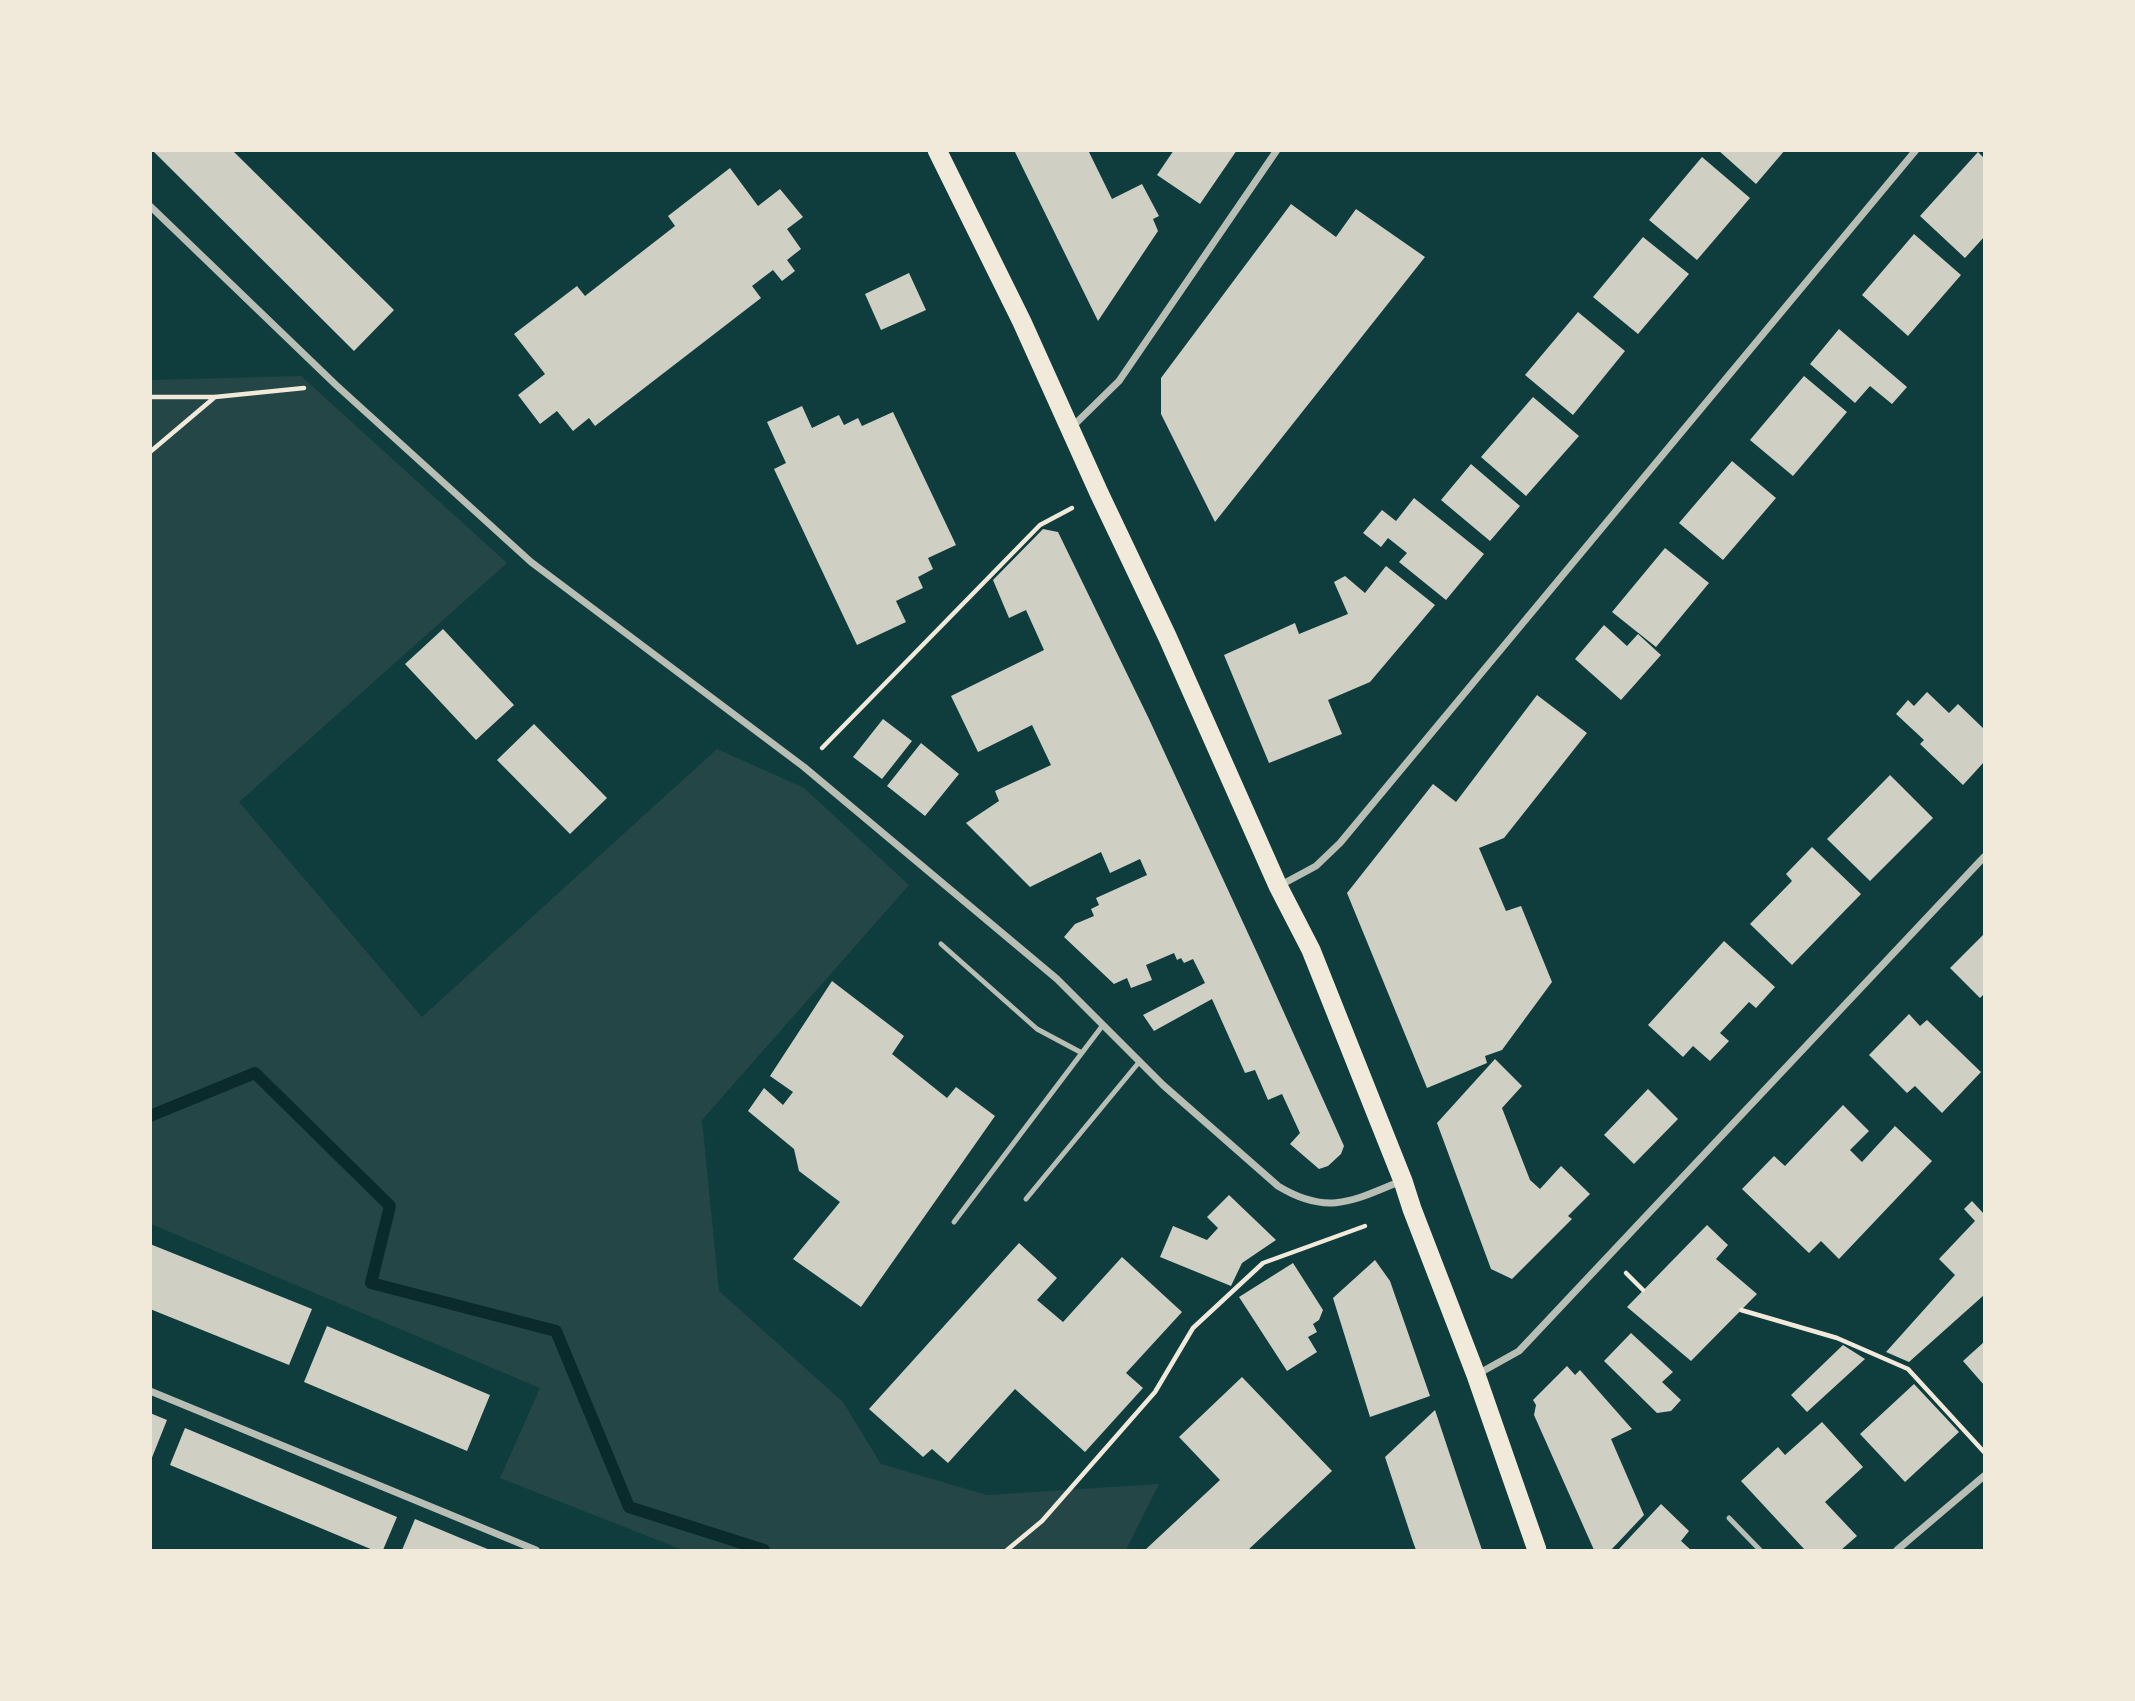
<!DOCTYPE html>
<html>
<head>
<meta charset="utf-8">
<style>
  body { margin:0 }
  #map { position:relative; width:2135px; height:1701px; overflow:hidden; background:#0f3d3e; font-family:"DejaVu Sans",sans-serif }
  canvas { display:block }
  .frame { position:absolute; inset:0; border:152px solid #f1e9da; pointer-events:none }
</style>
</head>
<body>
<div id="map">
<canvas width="2135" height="1701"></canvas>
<div class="frame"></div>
</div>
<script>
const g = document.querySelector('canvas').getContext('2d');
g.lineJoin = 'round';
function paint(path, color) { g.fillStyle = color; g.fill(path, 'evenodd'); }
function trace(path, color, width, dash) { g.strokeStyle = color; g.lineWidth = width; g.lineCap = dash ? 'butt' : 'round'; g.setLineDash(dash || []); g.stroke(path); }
paint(new Path2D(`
  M301,376L507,563L239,802L422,1017L717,749L804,788L909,885L702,1120L719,1291L843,1402L881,1464L987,1495L1159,1484L1126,1550H683L500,1478L540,1388L151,1224L150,380Z`), '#244646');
trace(new Path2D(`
  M150,1116L255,1073L390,1206L371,1283L556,1331L629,1507L764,1550`), '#0a2a2b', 12);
paint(new Path2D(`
  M152,150H232L394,310L354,351Z
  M1014,150H1088L1112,199L1142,184L1159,216L1153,219L1158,231L1098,321Z
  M1174,150H1237L1200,204L1157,175Z
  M1718,150H1785L1756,184Z
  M1978,152L1984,158V237L1965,258L1920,216Z
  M1702,157L1750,198L1697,260L1649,220Z
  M730,168L758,206L780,189L803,217L787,229L801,249L787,260L795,271L782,281L773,270L752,286L761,298L595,426L589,418L573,431L557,411L540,424L518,395L545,374L514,334L577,286L585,296L675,226L668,216Z
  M1291,204L1336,237L1356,209L1425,257L1215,522L1161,414V378Z
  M1914,234L1961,275L1908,336L1862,295Z
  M1643,237L1689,274L1638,334L1593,297Z
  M909,273L926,310L881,330L865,294Z
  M1578,312L1625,351L1573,415L1525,375Z
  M1839,329L1907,387L1892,404L1870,386L1855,403L1810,364Z
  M1804,376L1847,412L1793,476L1750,440Z
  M1533,397L1579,436L1526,496L1481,457Z
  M802,406L812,428L839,415L844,425L858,418L862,426L893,412L956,545L928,558L933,569L918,577L923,588L896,601L906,622L857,645L774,469L786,463L767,422Z
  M1732,461L1776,498L1723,560L1679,523Z
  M1471,464L1520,506L1490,541L1441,500Z
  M1414,498L1484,554L1446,600L1399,562L1407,553L1388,538L1381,547L1363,533L1382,510L1396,521Z
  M1043,529L1058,532L1149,719L1259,957L1344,1146L1341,1154L1328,1166L1319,1169L1290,1144L1300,1133L1282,1094L1268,1100L1255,1070L1245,1073L1212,999L1154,1031L1143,1015L1205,983L1193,959L1184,963L1181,958L1177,960L1174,953L1146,965L1152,980L1131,988L1127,978L1114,984L1064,937L1075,924L1094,916L1091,909L1099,905L1096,898L1147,875L1140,859L1110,873L1101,852L1030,887L966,823L999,801L995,791L1051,765L1032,725L978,752L951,696L1044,650L1026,610L1009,618L993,580Z
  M1665,548L1709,583L1656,647L1612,612Z
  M1386,566L1435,605L1370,682L1328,700L1342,734L1269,763L1224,655L1295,623L1299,634L1348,614L1334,582L1345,576L1365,593Z
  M1604,625L1627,646L1638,634L1661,655L1621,700L1575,659Z
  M443,629L514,705L476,740L405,664Z
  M1927,692L1949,713L1958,704L1984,729V762L1963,785L1920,744L1924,740L1896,714L1908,700L1914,706Z
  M1537,695L1587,733L1504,838L1479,848L1506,911L1521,906L1552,982L1502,1050L1485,1056L1487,1063L1427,1088L1347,893L1433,784L1456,802Z
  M883,719L912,741L882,779L853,757Z
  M534,724L607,798L570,834L497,760Z
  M921,743L959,774L925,816L887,786Z
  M1890,775L1933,818L1870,881L1827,839Z
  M1812,847L1861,894L1792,965L1750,924L1792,881L1786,874Z
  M1984,934V994L1980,998L1950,968Z
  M1724,941L1775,987L1756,1008L1749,1002L1720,1033L1729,1041L1710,1061L1693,1046L1683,1057L1648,1025Z
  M832,981L904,1036L892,1054L947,1098L956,1087L995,1116L861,1307L793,1259L840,1202L799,1171L794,1149L748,1111L764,1088L783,1105L793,1092L770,1076Z
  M1909,1014L1920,1026L1927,1020L1981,1072L1942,1113L1915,1086L1907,1093L1869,1055Z
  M1495,1059L1522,1086L1502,1108L1530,1180L1540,1189L1561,1166L1590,1194L1568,1216L1572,1219L1512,1279L1491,1269L1437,1123Z
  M1648,1089L1678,1119L1634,1164L1604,1135Z
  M1843,1105L1869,1131L1850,1150L1862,1162L1895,1126L1932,1161L1839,1259L1821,1241L1809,1253L1742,1189L1774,1156L1785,1166Z
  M1229,1195L1276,1240L1242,1263L1231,1286L1160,1257L1173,1226L1207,1240L1218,1228L1207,1217Z
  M1972,1201L1984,1214L1983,1227L1984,1229V1295L1909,1362L1886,1352L1955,1275L1939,1259L1975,1221L1964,1209Z
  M1707,1225L1728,1245L1716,1259L1757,1294L1691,1361L1627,1307Z
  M1019,1243L1057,1278L1037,1300L1063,1322L1122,1257L1182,1312L1126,1373L1143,1388L1085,1452L1015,1389L948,1463L932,1449L923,1457L869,1409Z
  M150,1244L312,1309L289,1365L150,1309Z
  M1375,1260L1390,1281L1430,1396L1370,1417L1333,1298Z
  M1293,1263L1323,1310L1319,1320L1313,1324L1317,1332L1308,1337L1317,1352L1287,1371L1239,1297Z
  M327,1326L490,1395L467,1451L304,1382Z
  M1631,1333L1673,1372L1662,1382L1681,1400L1671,1411L1657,1413L1604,1361Z
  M1984,1342V1385L1963,1361Z
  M1843,1345L1865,1359L1807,1412L1791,1395Z
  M1567,1366L1575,1375L1580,1370L1632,1429L1611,1439L1644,1515L1611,1550H1594L1534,1415L1536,1405L1533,1400Z
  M1242,1377L1332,1471L1248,1550H1145L1220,1480L1179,1437Z
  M1914,1384L1959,1432L1905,1482L1860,1434Z
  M1435,1410L1463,1494L1482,1550H1416L1412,1539L1385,1457Z
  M150,1413L167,1420L151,1460H150Z
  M1822,1422L1863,1467L1825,1502L1857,1536L1841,1550H1805L1741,1481L1778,1447L1785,1455Z
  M185,1428L397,1517L383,1550H373L170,1465Z
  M1661,1504L1689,1531L1681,1541L1691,1550H1618Z
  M415,1519L458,1537L490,1550H402Z`), '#cfcfc3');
trace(new Path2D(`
  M150,397H215L304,388
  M150,452L215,397
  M822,748L1040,525L1072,508
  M1626,1273L1643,1290
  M1741,1310L1837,1338L1908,1369L1984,1452
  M1007,1550L1042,1521L1155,1392L1193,1328L1263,1263L1365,1226`), '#f1e9da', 4.5);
trace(new Path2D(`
  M941,944L1037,1029L1082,1053
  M1026,1199L1140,1061
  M954,1222L1103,1025
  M1729,1518L1760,1550`), '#b8beb3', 5);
trace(new Path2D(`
  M150,206L336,385L531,562L804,767L1057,979L1163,1085L1278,1186C1327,1216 1353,1201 1401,1181
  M1072,427L1119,381L1277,150
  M1279,886L1316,866L1340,843L1916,150
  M1476,1375L1519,1351L1984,857
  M150,1391L536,1550
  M1897,1550L1984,1476`), '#b8beb3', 7);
trace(new Path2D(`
  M937,150L1022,322L1099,493L1167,636L1278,886L1311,950L1403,1181L1412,1209L1476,1375L1537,1550`), '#f1e9da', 19);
</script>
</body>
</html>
